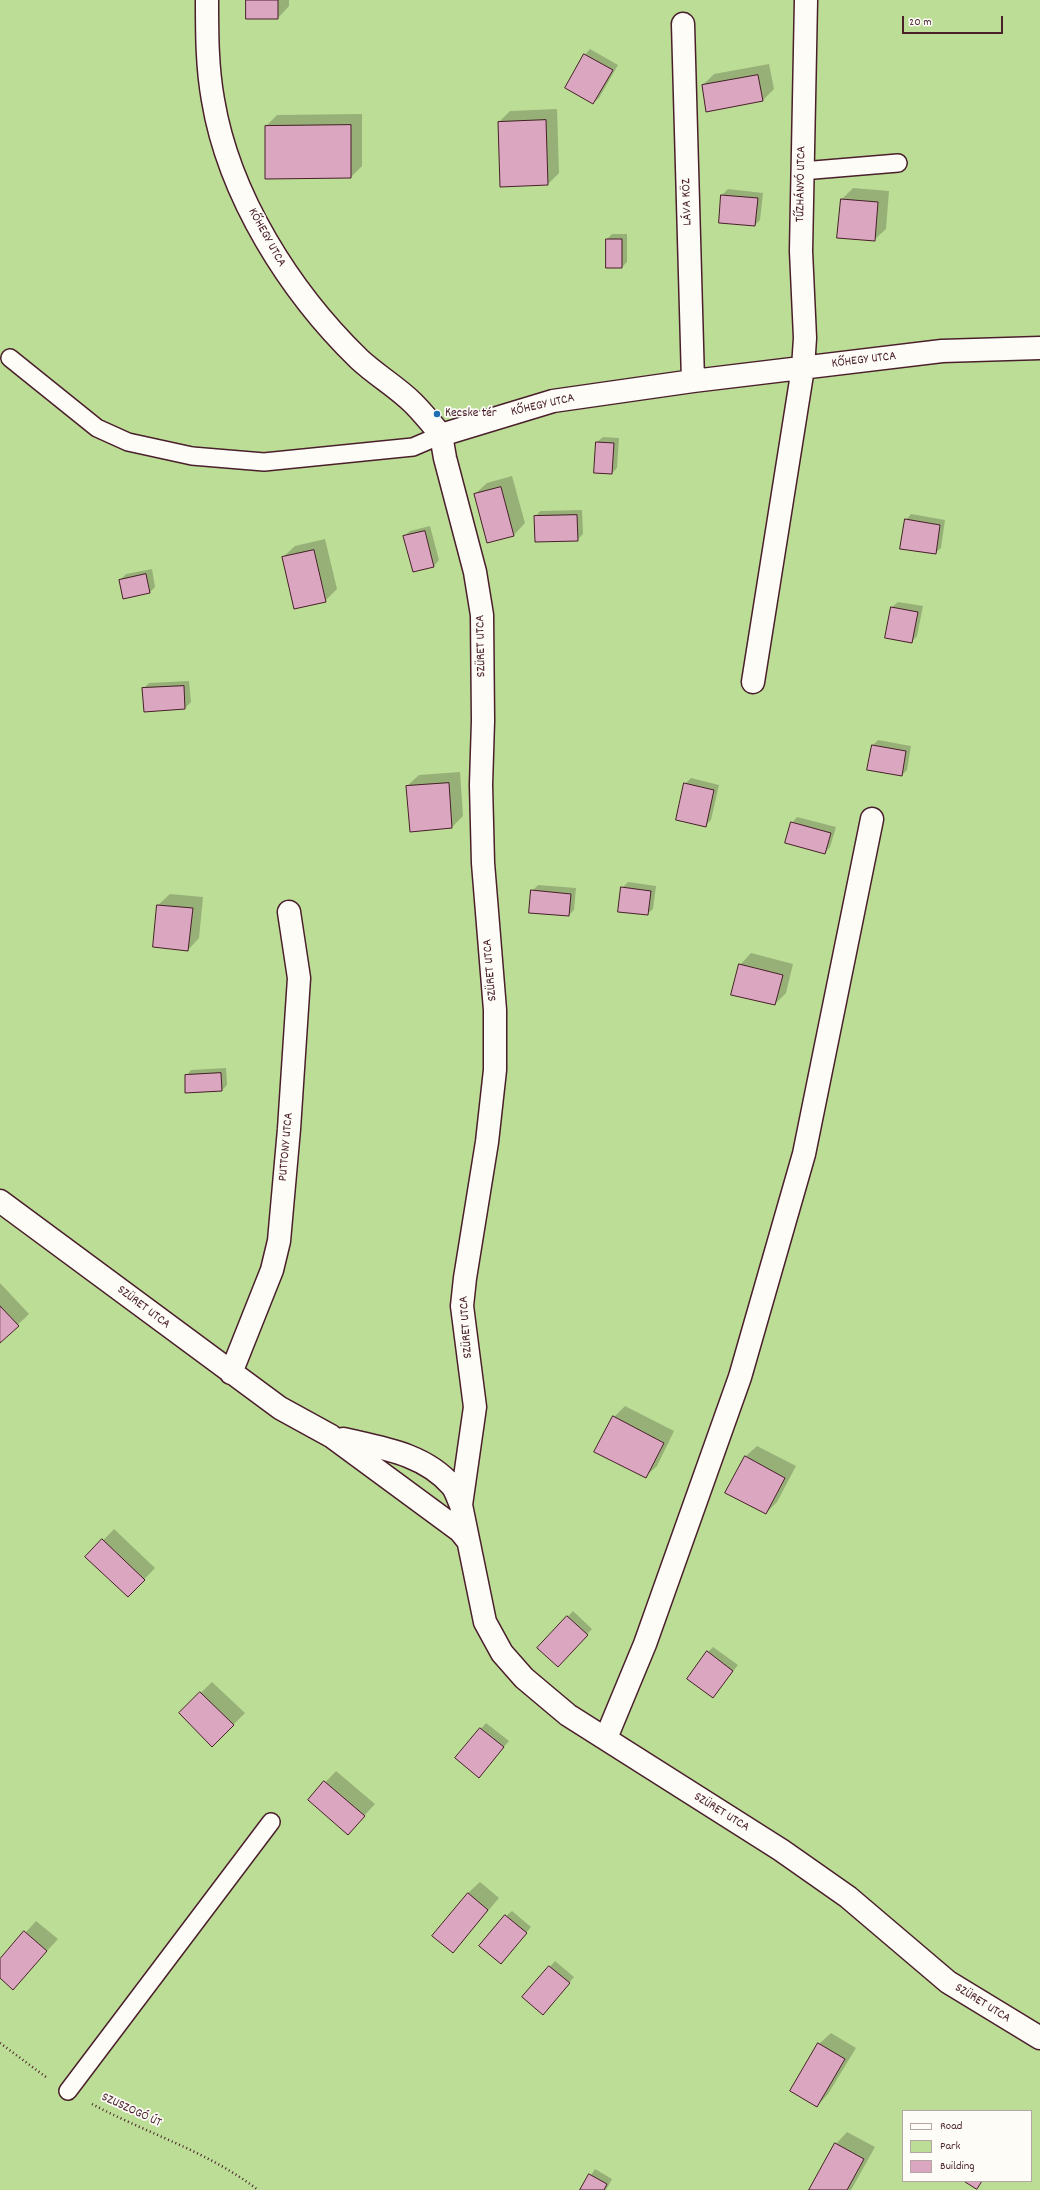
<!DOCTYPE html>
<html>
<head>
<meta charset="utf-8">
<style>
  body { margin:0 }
  #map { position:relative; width:1040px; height:2190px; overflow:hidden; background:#fdfcf7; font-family:Dekko,sans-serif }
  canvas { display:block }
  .legend { position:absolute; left:902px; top:2110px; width:130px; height:72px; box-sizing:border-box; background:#fdfcf7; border:1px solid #b5a4a5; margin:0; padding:5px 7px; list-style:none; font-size:12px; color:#4a1f2b }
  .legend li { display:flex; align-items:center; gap:8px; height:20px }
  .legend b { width:20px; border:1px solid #b5a4a5 }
  .scale { position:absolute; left:902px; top:16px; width:101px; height:18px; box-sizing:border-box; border:2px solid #4a1f2b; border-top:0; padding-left:5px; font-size:12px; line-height:14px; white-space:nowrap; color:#4a1f2b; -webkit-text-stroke:3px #fdfcf7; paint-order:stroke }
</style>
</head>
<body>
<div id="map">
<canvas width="1040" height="2190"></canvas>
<ul class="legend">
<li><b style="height:5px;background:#fdfcf7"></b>Road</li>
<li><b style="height:11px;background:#bcdd96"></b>Park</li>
<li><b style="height:11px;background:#daa6c0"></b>Building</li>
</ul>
<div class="scale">20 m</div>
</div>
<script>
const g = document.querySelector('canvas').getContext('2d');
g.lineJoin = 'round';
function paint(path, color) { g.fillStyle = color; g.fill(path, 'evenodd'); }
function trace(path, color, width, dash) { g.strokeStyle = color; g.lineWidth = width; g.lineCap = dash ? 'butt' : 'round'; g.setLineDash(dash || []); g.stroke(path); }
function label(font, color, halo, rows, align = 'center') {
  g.font = font + ' Dekko,sans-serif'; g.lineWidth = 3.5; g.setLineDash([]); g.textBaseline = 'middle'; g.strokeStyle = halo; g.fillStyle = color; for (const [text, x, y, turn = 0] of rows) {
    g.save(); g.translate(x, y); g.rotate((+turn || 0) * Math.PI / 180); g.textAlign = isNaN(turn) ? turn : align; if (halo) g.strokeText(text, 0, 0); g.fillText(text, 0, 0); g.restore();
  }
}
paint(new Path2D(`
  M0,0H1040V2190H0ZM903,2111H1031V2181H903Z`), '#bcdd96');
paint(new Path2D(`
  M247,0H289V6L278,18Z
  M590,49L618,65L599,98L593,103L585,55Z
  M769,64L774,89L762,101L703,85L714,74Z
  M557,109L559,173L548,184L501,186L499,122L510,111Z
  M362,114V166L351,177L266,178V126L277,115Z
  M853,188L889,191L886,229L874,240L842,199Z
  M728,189L763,193L760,220L755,225L720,222L722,195Z
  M612,234H627V262L622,267L607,239Z
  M603,437L619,438L617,468L612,473L597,442Z
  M512,476L525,523L514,535L475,494L487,483Z
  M582,510L583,534L577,540L535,517L540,511Z
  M911,514L945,520L941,548L935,553L906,520Z
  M430,526L439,560L434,566L404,536L410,531Z
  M325,539L337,589L325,601L283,557L295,546Z
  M152,569L155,587L150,592L124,598L120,580L126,574Z
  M898,602L923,606L917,636L911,642L886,637L892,607Z
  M189,681L191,702L185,708L144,710L143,689L149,683Z
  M878,740L911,746L907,770L902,775L873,745Z
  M460,772L463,816L452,827L411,831L407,786L419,775Z
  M691,778L719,785L711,820L706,825L685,784Z
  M797,817L836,827L830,847L825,853L792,823Z
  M628,882L656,886L653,909L647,914L622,888Z
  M538,885L576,888L574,910L569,915L532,891Z
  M170,894L203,897L199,938L188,950L158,905Z
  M751,953L793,964L786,993L775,1004L740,965Z
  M226,1068L227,1085L222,1090L186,1076L191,1070Z
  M0,1283L29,1314L0,1342Z
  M625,1406L674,1431L657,1466L645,1477L614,1417Z
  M757,1446L796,1466L777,1502L766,1513L745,1457Z
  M114,1529L155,1568L128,1596L87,1557Z
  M573,1611L592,1629L558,1665L539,1647Z
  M713,1647L738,1665L713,1696L708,1652Z
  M212,1682L245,1713L212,1746L180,1713Z
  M486,1723L509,1741L479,1776L456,1758Z
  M336,1771L375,1804L348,1833L309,1800Z
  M480,1882L499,1898L453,1952L468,1893Z
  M512,1911L531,1927L506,1958V1916Z
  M36,1921L58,1939L13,1988L0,1977V1961Z
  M555,1961L574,1977L548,2008L524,1997Z
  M831,2033L856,2048L828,2094L817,2106L819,2044Z
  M847,2132L875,2147L851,2190H811L836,2144Z
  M595,2169L612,2179L606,2190H581Z`), '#0003');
const building = new Path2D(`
  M246,0H278V19H246Z
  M584,54L613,70L593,104L565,88Z
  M758,75L763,101L706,112L702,85Z
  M546,120L548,185L500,187L498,122Z
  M351,125V178L265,179V126Z
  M721,195L758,198L755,226L719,223Z
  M841,199L878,202L875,241L837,238Z
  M606,239H622V268H606Z
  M596,442L614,443L612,474L594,473Z
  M501,487L514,536L487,543L474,494Z
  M577,515L578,541L535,542L534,516Z
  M905,519L940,525L936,554L900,549Z
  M425,531L434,567L413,572L403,536Z
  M314,550L326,602L294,609L282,557Z
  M146,574L150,593L123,599L119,580Z
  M891,607L918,612L912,643L885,638Z
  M184,686L185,709L144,712L142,688Z
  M872,745L906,751L902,776L867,770Z
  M449,783L452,828L410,832L406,786Z
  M684,783L714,790L706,827L676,820Z
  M791,822L831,833L825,854L785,843Z
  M621,887L651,891L648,915L618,912Z
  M531,890L571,894L569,916L529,913Z
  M157,905L193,908L188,951L153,947Z
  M739,964L783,975L775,1005L731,995Z
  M221,1073L222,1091L185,1093V1075Z
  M0,1306L19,1326L0,1343Z
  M613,1416L664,1443L646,1478L594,1452Z
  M745,1456L785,1478L766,1514L725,1493Z
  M102,1539L145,1580L128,1597L85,1557Z
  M567,1616L588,1635L558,1667L537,1648Z
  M707,1651L733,1671L713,1698L687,1679Z
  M200,1692L234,1725L212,1747L179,1713Z
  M480,1728L504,1747L479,1778L455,1758Z
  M324,1781L365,1816L348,1835L308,1800Z
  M468,1893L488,1910L453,1953L432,1936Z
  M505,1915L527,1933L501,1964L479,1946Z
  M24,1931L47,1951L13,1990L0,1978V1959Z
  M549,1966L570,1983L543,2015L522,1997Z
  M818,2043L845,2059L817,2107L790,2091Z
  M835,2143L864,2159L847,2190H809Z
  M589,2174L607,2184L604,2190H580Z
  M964,2181H982L977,2189Z`);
paint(building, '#daa6c0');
trace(building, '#4a1f2b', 1);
const service = new Path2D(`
  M802,171L898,163
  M10,358L97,428L128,442L192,456L264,462L413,447L441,435
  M68,2091L271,1822`);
const minor = new Path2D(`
  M207,0C207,33 207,67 213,100C229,196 290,292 359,359C376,375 397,387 413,403C423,413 432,424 441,435
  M683,24L693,381
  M441,435L445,458L475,572L482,615L483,721L481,785L483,863L495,1010V1070L487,1142L465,1278L462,1306L475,1407L461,1505L485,1622L502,1653L524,1678L568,1715L781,1850L848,1897L948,1982L1040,2038
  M441,435L553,401L693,381L942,351L1040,348
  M753,682L803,368L805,338L801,251L806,0
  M0,1201L280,1408L331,1436L460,1531L468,1541
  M231,1373L272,1270L279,1241L289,1129L299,978L289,912
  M343,1439C382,1448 425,1454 452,1486C456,1491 458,1499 461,1505
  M606,1738L645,1644L740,1377L804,1154L872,819`);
trace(service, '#4a1f2b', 20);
trace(minor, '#4a1f2b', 25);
trace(new Path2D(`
  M0,2043L46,2077
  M92,2104C146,2133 209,2152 258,2190`), '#4a1f2b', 2.5, [1, 3]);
trace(service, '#fdfcf7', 17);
trace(minor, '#fdfcf7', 22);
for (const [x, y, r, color] of [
  [437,414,4,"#1f6fb2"]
]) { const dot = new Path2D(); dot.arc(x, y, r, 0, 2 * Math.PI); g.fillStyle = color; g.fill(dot); trace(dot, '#fdfcf7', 1.5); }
label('13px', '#4a1f2b', '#fdfcf7', [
  ["TŰZHÁNYÓ UTCA",802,184,-89],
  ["LÁVA KÖZ",688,202,-92],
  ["KŐHEGY UTCA",266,238,61],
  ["KŐHEGY UTCA",864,361,-7],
  ["KŐHEGY UTCA",543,406,-13],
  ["SZÜRET UTCA",482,646,-91],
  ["SZÜRET UTCA",491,970,-95],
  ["PUTTONY UTCA",287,1147,-85],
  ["SZÜRET UTCA",143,1308,37],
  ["SZÜRET UTCA",467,1327,-94],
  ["SZÜRET UTCA",721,1813,32],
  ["SZÜRET UTCA",982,2004,32],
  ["SZUSZOGÓ ÚT",131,2111,25]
]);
label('13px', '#4a1f2b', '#fdfcf7', [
  ["Kecske tér",445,414]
], 'left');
</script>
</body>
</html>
